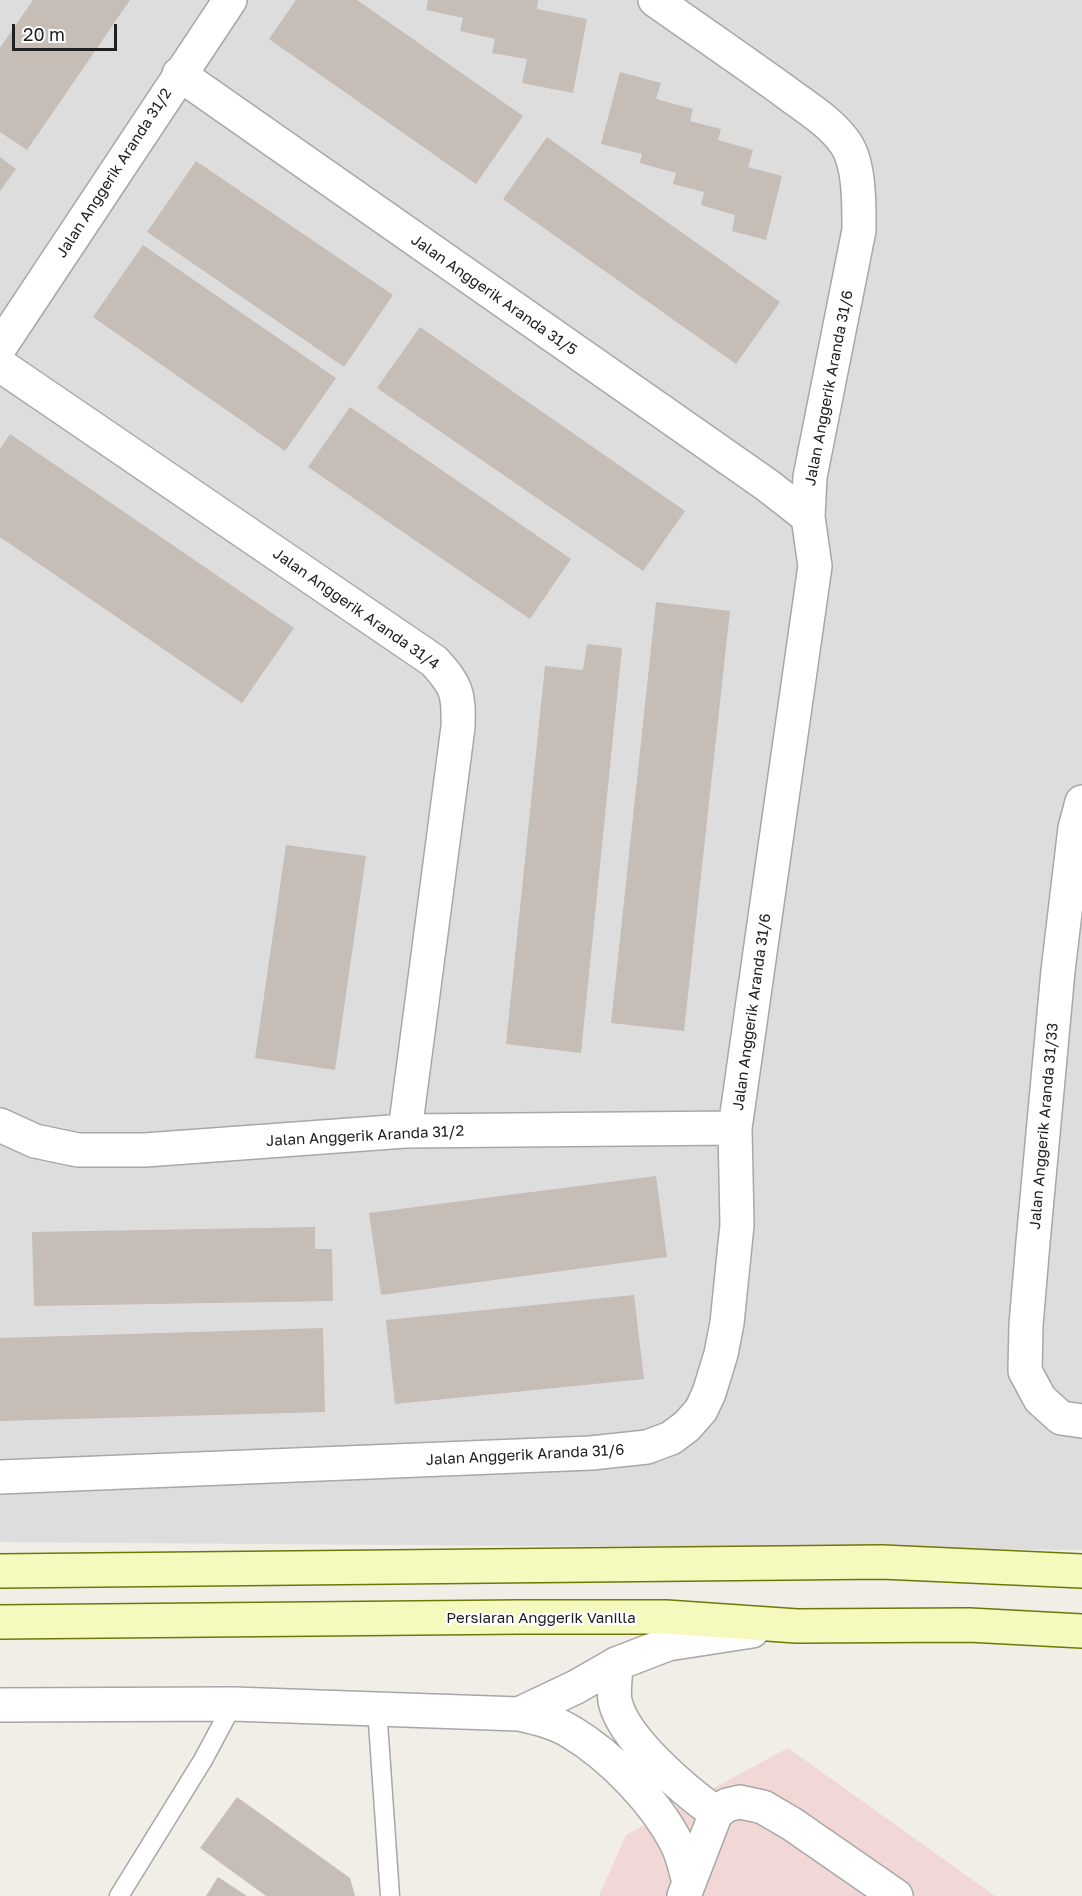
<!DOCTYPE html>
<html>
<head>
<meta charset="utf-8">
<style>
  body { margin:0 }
  #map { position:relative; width:1082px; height:1896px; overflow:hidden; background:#f1ede7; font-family:"Golos Text",sans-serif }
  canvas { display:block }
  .scale { position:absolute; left:12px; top:24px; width:105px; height:27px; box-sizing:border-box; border:3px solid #202020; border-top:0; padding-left:8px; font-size:18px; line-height:21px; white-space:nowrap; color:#202020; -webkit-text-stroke:4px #fff; paint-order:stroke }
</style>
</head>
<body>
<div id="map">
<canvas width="1082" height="1896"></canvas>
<div class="scale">20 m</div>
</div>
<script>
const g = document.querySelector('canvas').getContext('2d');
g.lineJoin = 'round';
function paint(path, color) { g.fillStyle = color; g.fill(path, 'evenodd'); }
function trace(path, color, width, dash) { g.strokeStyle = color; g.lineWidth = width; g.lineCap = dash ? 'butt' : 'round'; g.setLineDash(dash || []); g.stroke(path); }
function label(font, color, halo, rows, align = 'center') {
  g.font = font + ' "Golos Text",sans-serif'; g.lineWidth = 4.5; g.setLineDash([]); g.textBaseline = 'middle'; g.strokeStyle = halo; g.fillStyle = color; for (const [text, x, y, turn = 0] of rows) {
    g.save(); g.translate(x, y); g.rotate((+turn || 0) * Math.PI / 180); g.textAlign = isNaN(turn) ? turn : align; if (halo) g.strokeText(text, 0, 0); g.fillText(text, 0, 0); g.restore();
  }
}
paint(new Path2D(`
  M0,0H1082V1550L0,1542Z`), '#dedddd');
paint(new Path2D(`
  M788,1748L995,1896H599L626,1835Z`), '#f1d8d7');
paint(new Path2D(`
  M33,0H130L27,150L0,132V48Z
  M296,0H357L523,116L476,184L269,39Z
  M428,0H538L537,9L587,19L573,93L522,83L527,59L492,53L495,39L460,31L463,18L426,10Z
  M620,72L661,83L656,99L693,109L690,121L721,129L718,140L753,150L748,167L782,176L766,240L732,231L735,215L701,205L704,192L673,184L676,173L640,163L642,154L601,144Z
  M547,137L780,302L736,364L503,199Z
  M0,157L16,169L0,191Z
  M196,161L393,295L344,367L147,232Z
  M143,245L336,378L285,451L93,317Z
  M420,327L685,511L643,571L377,388Z
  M350,407L571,559L530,619L308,467Z
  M10,434L294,628L242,703L0,537V449Z
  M656,602L730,611L684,1031L611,1023Z
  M587,644L622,648L581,1053L506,1044L545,666L583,670Z
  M286,845L366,856L335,1070L255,1058Z
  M656,1176L667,1257L381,1295L369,1213Z
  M315,1227V1249H332L333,1301L34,1306L32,1232Z
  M634,1295L644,1379L395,1404L386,1320Z
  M323,1328L325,1412L0,1421V1338Z
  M237,1797L350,1878L355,1896H266L200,1848Z
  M218,1877L247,1896H206Z`), '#c5bdb6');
const service = new Path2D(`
  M377,1708L390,1896
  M119,1896L203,1760L233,1704`);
const minor = new Path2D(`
  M179,74L767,485L808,517
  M0,347L230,0
  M0,365L434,661C457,686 459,693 458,727L405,1131
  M1082,802L1075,828L1058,971L1033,1242L1026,1325L1025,1371L1040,1399L1061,1418L1082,1421
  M0,1125L35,1141L78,1150H145L405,1131L735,1128
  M0,1477L591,1453L647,1447L671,1438L687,1426L701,1410L709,1393L721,1354L727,1323L737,1225L735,1128L815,566L808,517L810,477L859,230C859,206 860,165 846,144C832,123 807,108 787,93C743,61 699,31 655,0
  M616,1664C616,1675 613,1690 615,1701C623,1739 685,1791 716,1813
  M0,1705L233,1704L519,1714L576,1687L616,1664L668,1644L752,1631
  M519,1714C536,1718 555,1722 571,1732C611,1756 656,1802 677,1844C683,1856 686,1871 689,1883
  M684,1896L716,1813L727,1805L740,1802L763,1807L792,1824L896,1896`);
const secondary = new Path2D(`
  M0,1571L882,1562L1082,1571
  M0,1622L520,1617H666L797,1626L969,1625L1082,1631`);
trace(service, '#a7a7a7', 21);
trace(minor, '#a7a7a7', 36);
trace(secondary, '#6d7807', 36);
trace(service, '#fff', 18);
trace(minor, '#fff', 33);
trace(secondary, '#f6f9bd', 33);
label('15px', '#202020', '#fff', [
  ["Jalan Anggerik Aranda 31/2",114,173,-57],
  ["Jalan Anggerik Aranda 31/5",494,295,35],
  ["Jalan Anggerik Aranda 31/6",829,388,-79],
  ["Jalan Anggerik Aranda 31/4",356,609,35],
  ["Jalan Anggerik Aranda 31/6",752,1012,-82],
  ["Jalan Anggerik Aranda 31/33",1044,1126,-85],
  ["Jalan Anggerik Aranda 31/2",365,1136,-3],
  ["Jalan Anggerik Aranda 31/6",525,1455,-3],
  ["Persiaran Anggerik Vanilla",541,1618]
]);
</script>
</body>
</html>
